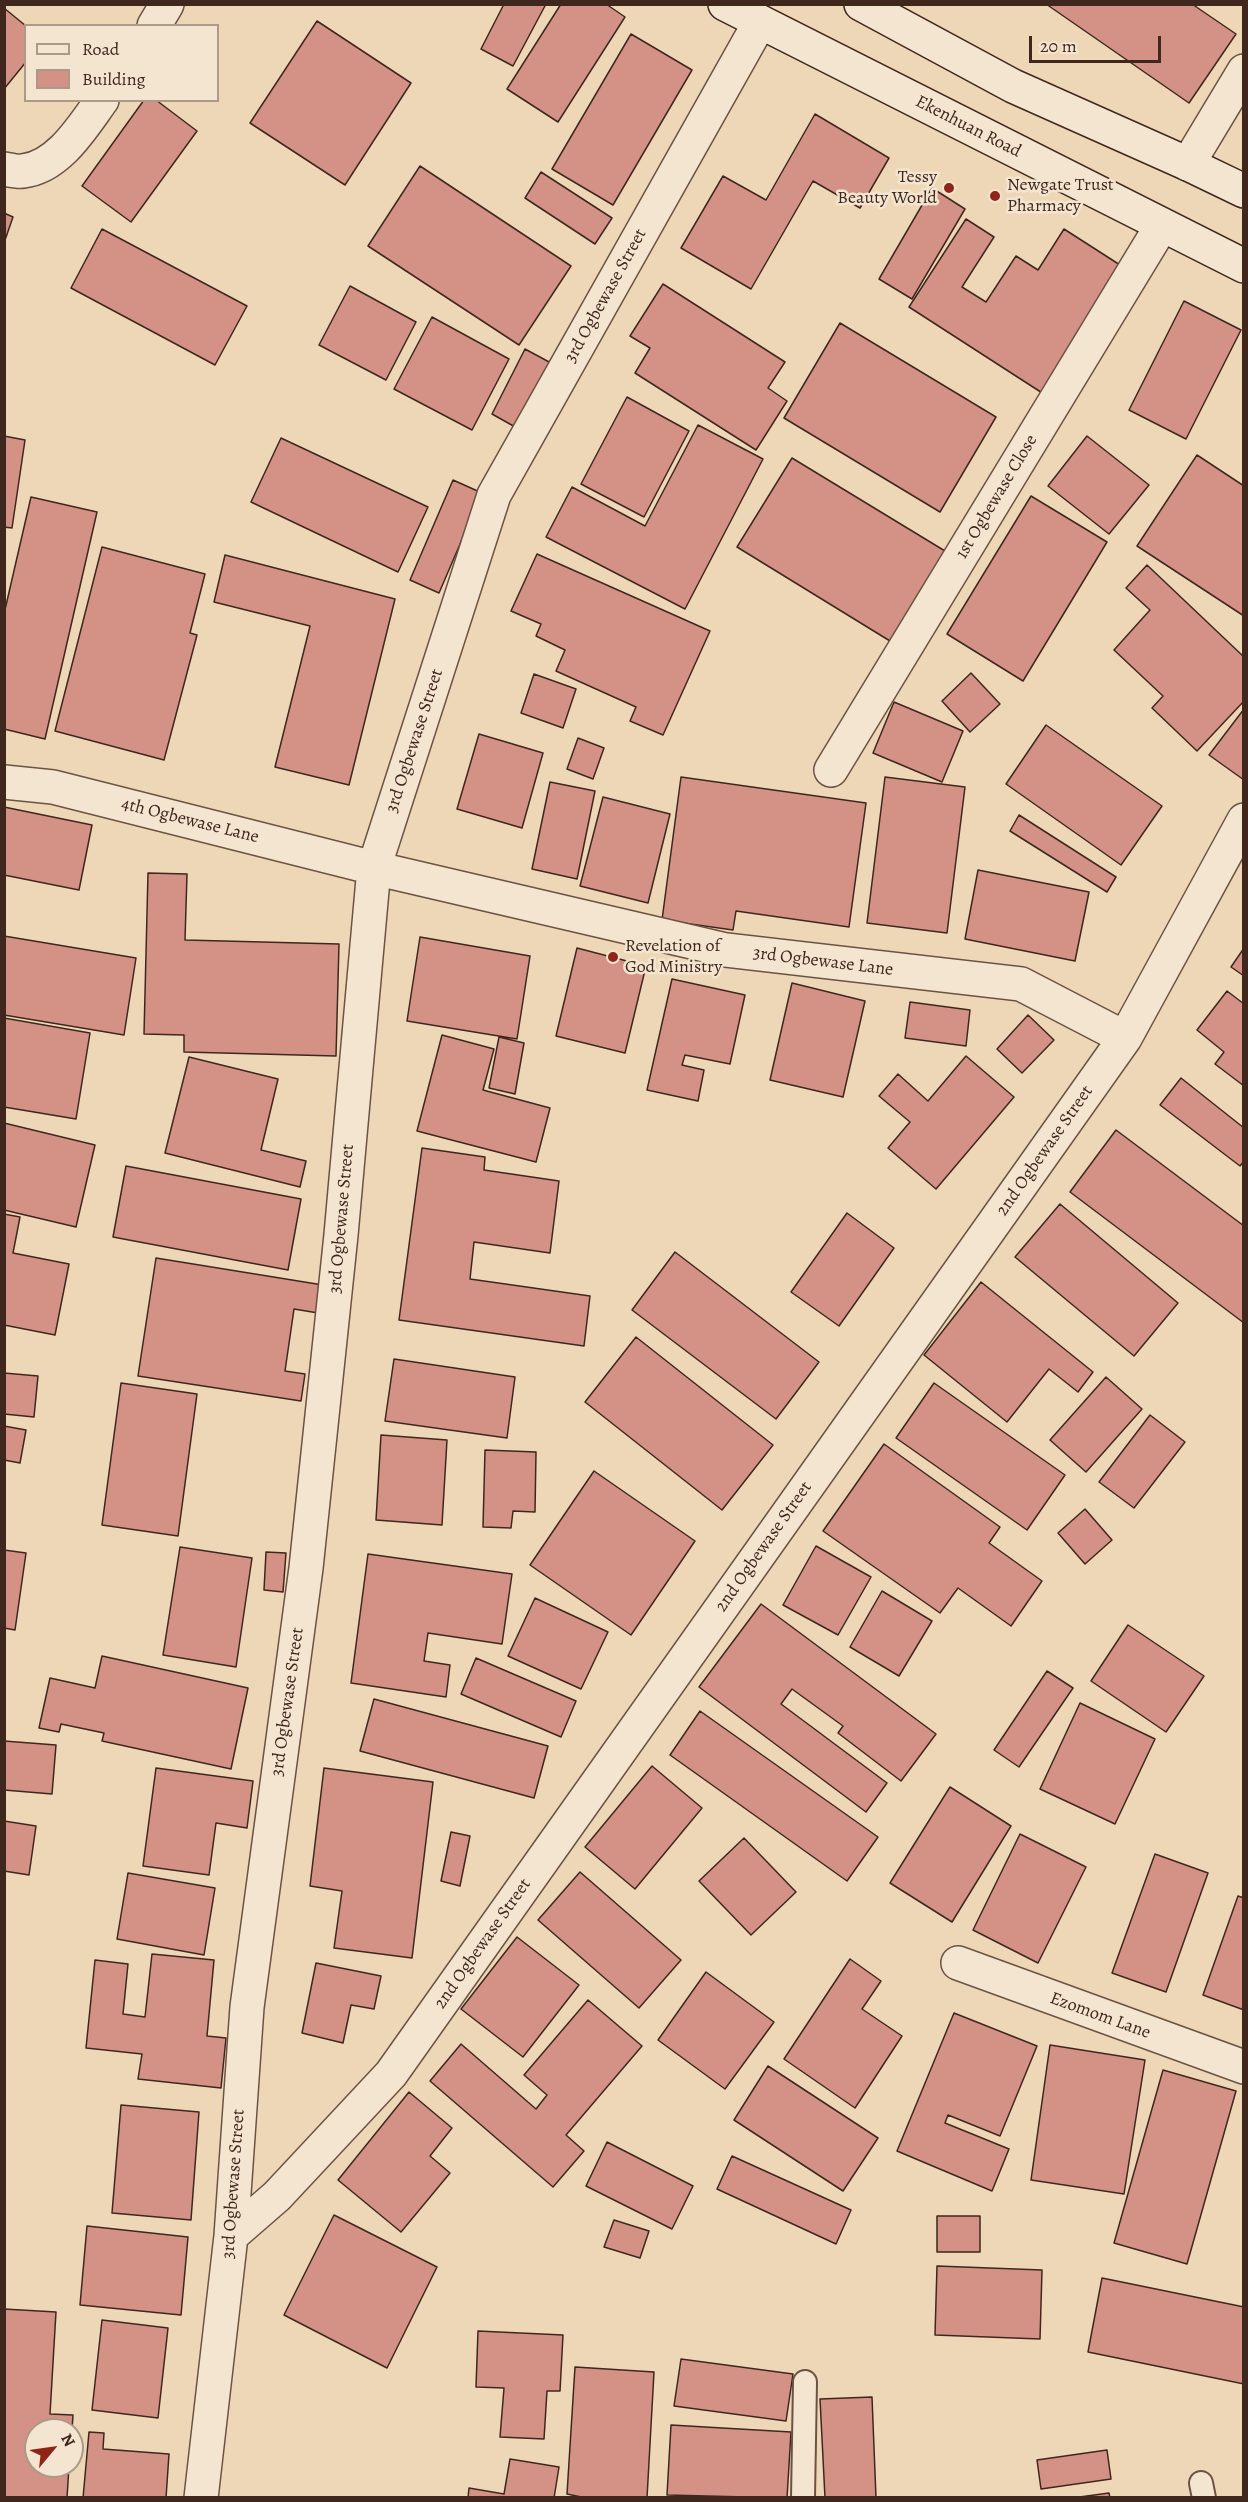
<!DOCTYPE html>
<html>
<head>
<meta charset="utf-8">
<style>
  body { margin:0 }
  #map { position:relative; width:1248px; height:2502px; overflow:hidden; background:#eed7b7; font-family:Alegreya,serif }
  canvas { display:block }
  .frame { position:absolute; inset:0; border:6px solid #3f271e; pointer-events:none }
  .legend { position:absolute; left:24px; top:24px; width:195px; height:78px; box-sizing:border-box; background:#f4e5d0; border:2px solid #ac9989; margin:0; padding:8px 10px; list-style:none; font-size:18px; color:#3f271e }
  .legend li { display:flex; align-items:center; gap:12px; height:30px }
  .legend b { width:30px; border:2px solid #ac9989 }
  .north { position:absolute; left:24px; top:2418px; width:60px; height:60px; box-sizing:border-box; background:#f4e5d0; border:2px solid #ac9989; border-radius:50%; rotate:61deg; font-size:16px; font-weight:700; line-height:24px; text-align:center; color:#3f271e }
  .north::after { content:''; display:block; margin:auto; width:21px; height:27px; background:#8f2418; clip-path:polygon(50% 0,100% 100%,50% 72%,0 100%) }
  .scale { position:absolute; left:1029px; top:36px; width:132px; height:27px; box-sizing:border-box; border:3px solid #3f271e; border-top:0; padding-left:8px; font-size:18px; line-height:21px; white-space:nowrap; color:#3f271e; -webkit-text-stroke:4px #f4e5d0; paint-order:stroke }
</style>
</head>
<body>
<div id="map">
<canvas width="1248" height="2502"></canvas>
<div class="frame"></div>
<ul class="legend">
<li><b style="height:8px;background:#f4e5d0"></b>Road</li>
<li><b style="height:16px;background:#d49286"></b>Building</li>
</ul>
<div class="north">N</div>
<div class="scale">20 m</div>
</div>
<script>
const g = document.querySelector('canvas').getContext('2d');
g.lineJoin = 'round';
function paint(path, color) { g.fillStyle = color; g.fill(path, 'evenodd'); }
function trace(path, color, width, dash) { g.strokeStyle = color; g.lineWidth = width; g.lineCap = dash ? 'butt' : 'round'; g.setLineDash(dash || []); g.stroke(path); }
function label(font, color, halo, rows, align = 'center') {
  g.font = font + ' Alegreya,serif'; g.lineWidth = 5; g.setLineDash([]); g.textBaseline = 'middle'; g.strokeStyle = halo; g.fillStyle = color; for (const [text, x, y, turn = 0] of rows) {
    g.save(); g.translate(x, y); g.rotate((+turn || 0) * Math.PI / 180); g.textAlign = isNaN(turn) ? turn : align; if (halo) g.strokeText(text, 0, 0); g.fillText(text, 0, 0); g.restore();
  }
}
const building = new Path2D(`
  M504,4H546L513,66L481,49Z
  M561,4H606L625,17L558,122L507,89Z
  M1046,4H1192L1236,34L1189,103Z
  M4,8L26,26V62L4,89Z
  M317,21L411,83L345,185L250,123Z
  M631,34L692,70L613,205L552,169Z
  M144,100H156L197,131L131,222L82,186Z
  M815,114L889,158L860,208L813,181L751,289L681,248L723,176L766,200Z
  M420,166L571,266L519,345L368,246Z
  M541,172L612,218L595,244L525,198Z
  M932,188L965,209L912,299L879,279Z
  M4,213L13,217L4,243Z
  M966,219L994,237L962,287L986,302L1016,256L1038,270L1064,229L1131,272L1050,398L909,307Z
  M102,229L247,306L215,365L71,288Z
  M663,284L785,362L768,388L787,401L756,450L635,373L650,348L630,336Z
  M350,286L416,322L386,380L319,345Z
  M1184,301L1241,330L1186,439L1129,410Z
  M432,317L509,359L472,430L394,389Z
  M840,323L996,417L940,512L784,418Z
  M525,349L551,363L517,428L492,414Z
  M627,397L689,431L644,517L581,484Z
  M698,425L763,459L685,609L546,537L572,487L645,526Z
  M4,436L25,440L12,528L4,527Z
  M1087,436L1149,485L1109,534L1048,486Z
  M281,438L428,507L398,572L251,502Z
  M1197,455L1244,486V616L1137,546Z
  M792,458L945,551L890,641L737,547Z
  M453,480L482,493L439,593L410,580Z
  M1031,496L1107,542L1023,681L947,634Z
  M31,497L97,512L45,739L4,729V614Z
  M102,547L205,574L190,633L197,635L164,760L55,731Z
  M537,554L710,631L663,735L630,721L636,707L556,671L565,650L536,636L541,624L511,611Z
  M225,555L395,599L349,785L275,767L310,626L214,602Z
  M1147,565L1244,657V701L1197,751L1152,708L1163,696L1114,650L1150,610L1126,588Z
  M971,673L1000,704L970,732L942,701Z
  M534,674L576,689L563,728L521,713Z
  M894,702L963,731L942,782L873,753Z
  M1244,709V780L1209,755Z
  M1046,725L1162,806L1121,865L1006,784Z
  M479,734L543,753L522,828L457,809Z
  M578,738L604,748L593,779L567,769Z
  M681,777L866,803L849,927L736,911L733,930L662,920Z
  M885,777L965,787L947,933L867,923Z
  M550,782L595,791L577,879L532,869Z
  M603,797L670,814L648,903L580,886Z
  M4,807L92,825L79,890L4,875Z
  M1019,815L1116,877L1107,892L1010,831Z
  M978,870L1089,892L1075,961L965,939Z
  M148,873L187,874L185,940L339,944L336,1056L184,1052V1035L144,1034Z
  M4,936L136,958L124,1035L4,1015Z
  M420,937L530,956L517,1039L407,1021Z
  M577,948L646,966L625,1053L556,1036Z
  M1244,948V976L1231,967Z
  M672,979L745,995L730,1064L685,1055L682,1065L704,1070L698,1101L647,1090Z
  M792,983L865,1001L843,1097L770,1080Z
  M1227,991L1244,1004V1086L1215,1064L1224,1052L1197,1030Z
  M910,1002L970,1010L966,1046L905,1038Z
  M1028,1015L1054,1040L1022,1073L997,1049Z
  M4,1018L90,1033L76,1119L4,1107Z
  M442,1035L494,1049L483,1090L550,1108L536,1162L417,1131Z
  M499,1037L524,1043L515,1094L489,1088Z
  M966,1056L1014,1097L936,1189L888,1148L910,1122L879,1096L898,1074L928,1101Z
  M189,1057L278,1079L261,1150L306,1161L300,1187L165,1153Z
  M1181,1078L1244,1128V1161L1240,1166L1160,1105Z
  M4,1123L95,1145L76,1227L4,1210Z
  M1116,1130L1244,1226V1323L1070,1192Z
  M422,1148L485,1157L484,1170L559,1181L550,1253L474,1242L470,1279L590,1296L584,1346L399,1320Z
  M126,1166L301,1199L288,1270L113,1237Z
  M1060,1204L1178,1303L1134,1356L1015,1257Z
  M847,1213L894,1248L839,1326L791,1292Z
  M4,1214L20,1217L13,1253L69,1264L55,1335L4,1325Z
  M675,1252L819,1362L776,1419L632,1310Z
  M156,1258L323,1285L318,1313L294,1309L285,1371L305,1374L301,1401L138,1376Z
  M981,1282L1093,1372L1078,1392L1049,1369L1007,1422L924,1355Z
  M636,1337L773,1445L722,1510L585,1402Z
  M394,1359L515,1377L507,1438L385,1421Z
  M4,1373L38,1376L34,1417L4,1414Z
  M1106,1377L1142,1409L1086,1472L1050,1440Z
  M121,1383L197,1394L178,1536L102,1525Z
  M934,1383L1065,1475L1027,1530L896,1438Z
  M1150,1415L1185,1442L1134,1508L1099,1482Z
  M4,1426L26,1430L20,1463L4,1460Z
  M381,1435L447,1440L442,1525L376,1520Z
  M884,1444L1000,1527L989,1543L1042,1581L1011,1626L958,1588L940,1613L823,1531Z
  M485,1450L536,1452L535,1512L513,1511L511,1528L483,1527Z
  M594,1471L695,1541L631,1635L530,1565Z
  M1085,1509L1112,1540L1085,1564L1058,1533Z
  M816,1546L871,1577L838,1635L783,1605Z
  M180,1547L252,1558L236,1667L163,1655Z
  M4,1550L26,1553L15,1630L4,1628Z
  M266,1552L286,1553L283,1592L264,1590Z
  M368,1554L512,1574L502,1644L428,1633L424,1661L450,1665L446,1697L351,1683Z
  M882,1591L932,1621L899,1676L850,1647Z
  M535,1598L608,1632L581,1689L508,1656Z
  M761,1604L936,1734L901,1781L838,1733L843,1726L792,1689L781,1704L887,1783L866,1812L699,1687Z
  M1128,1625L1204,1676L1166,1732L1091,1681Z
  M102,1656L248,1688L231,1769L102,1741L104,1733L61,1724L59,1732L39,1728L50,1678L95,1688Z
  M476,1658L576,1701L561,1737L461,1694Z
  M1047,1671L1073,1688L1019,1767L994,1750Z
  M374,1699L548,1746L534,1798L360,1751Z
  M1080,1703L1155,1739L1115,1824L1040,1789Z
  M700,1711L878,1837L847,1881L670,1755Z
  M4,1741L56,1745L52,1794L4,1790Z
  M652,1766L702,1808L635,1889L585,1847Z
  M156,1768L253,1781L247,1828L216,1823L209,1875L143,1866Z
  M324,1768L433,1782L412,1958L334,1948L342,1891L310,1886Z
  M950,1787L1011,1826L952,1922L890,1883Z
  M4,1821L36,1826L29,1875L4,1871Z
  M451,1832L470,1836L460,1886L441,1881Z
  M1020,1834L1086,1867L1038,1963L973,1930Z
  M744,1838L796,1892L751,1935L699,1881Z
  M1155,1854L1208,1873L1166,1992L1112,1973Z
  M580,1872L681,1960L639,2008L538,1920Z
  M128,1873L215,1888L204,1955L117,1939Z
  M1238,1896L1244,1898V2010L1203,1995Z
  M517,1937L579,1985L523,2057L461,2009Z
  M152,1954L214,1960L207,2036L226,2038L221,2088L138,2079L142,2054L86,2048L95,1960L128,1964L123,2014L145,2017Z
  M850,1959L881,1981L862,2009L902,2036L855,2108L784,2059Z
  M316,1963L381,1976L374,2009L351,2005L343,2043L302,2033Z
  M706,1972L774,2022L725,2089L658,2040Z
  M588,2000L642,2046L566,2135L584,2151L553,2187L430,2081L461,2044L536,2109L547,2095L524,2075Z
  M954,2013L1037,2046L1000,2136L948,2115L945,2123L1009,2149L992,2191L897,2151Z
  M1050,2045L1145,2060L1124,2194L1031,2180Z
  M768,2066L878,2138L843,2191L734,2120Z
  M1163,2070L1236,2091L1187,2264L1114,2243Z
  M409,2092L452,2128L430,2156L450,2173L401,2232L338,2180Z
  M121,2105L199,2112L191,2220L112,2213Z
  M607,2142L693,2186L672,2229L586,2186Z
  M732,2156L851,2210L836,2244L717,2189Z
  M334,2215L437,2267L387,2368L284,2315Z
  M937,2216H980V2252H937Z
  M614,2220L649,2231L640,2258L604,2247Z
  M87,2226L188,2237L181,2315L80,2305Z
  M937,2266L1042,2270L1040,2339L935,2335Z
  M1102,2278L1244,2307V2384L1088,2352Z
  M4,2309L56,2312L50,2414L73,2415L72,2430H36V2466H69L67,2498H4Z
  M102,2320L168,2328L158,2418L92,2410Z
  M478,2331L563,2335L560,2391H547L544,2439L500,2437L504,2388L476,2387Z
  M681,2359L793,2374L786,2421L674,2406Z
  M575,2367L654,2372L647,2498H586L567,2494Z
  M872,2397L876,2498H825L820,2399Z
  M671,2425L791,2432L787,2498L667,2495Z
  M89,2432L104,2433L103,2449L169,2454L166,2498H83Z
  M1107,2450L1111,2479L1041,2489L1037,2460Z
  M510,2459L559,2467L554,2498H468L469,2488L504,2494Z
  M1109,2493L1110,2498H1072Z`);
paint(building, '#d49286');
trace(building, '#3f271e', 1.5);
const service = new Path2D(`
  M1201,2483L1204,2498
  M803,2498L805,2382`);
const minor = new Path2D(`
  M154,26L167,4
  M1188,164L1244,71
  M4,169C10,170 18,172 23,171C59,167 83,126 102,100
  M831,770L1162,225
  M4,782L53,787L374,868L726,950L1021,984L1125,1038
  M958,1963L1244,2067
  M231,2236L277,2196L391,2074L1125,1038L1244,820
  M201,2498L231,2236L247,2007L306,1568L341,1235L374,868L494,495L760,22`);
const secondary = new Path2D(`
  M725,4L1244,266
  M861,4L1013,86L1188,164L1244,191`);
trace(service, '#6b5344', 26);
trace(minor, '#6b5344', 36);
trace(secondary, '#3f271e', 36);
trace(service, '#f4e5d0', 22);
trace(minor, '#f4e5d0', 33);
trace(secondary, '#f4e5d0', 33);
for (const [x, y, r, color] of [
  [949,188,6,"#8f2418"],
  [995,196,6,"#8f2418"],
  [613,957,6,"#8f2418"]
]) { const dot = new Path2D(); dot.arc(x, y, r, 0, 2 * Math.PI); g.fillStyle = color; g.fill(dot); trace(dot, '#f4e5d0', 2); }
label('18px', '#3f271e', '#f4e5d0', [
  ["Ekenhuan Road",968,127,27],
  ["3rd Ogbewase Street",606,296,-61],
  ["1st Ogbewase Close",997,497,-59],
  ["3rd Ogbewase Street",415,741,-72],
  ["4th Ogbewase Lane",190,821,14],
  ["3rd Ogbewase Lane",823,962,7],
  ["2nd Ogbewase Street",1045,1151,-55],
  ["3rd Ogbewase Street",342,1219,-85],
  ["2nd Ogbewase Street",764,1547,-55],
  ["3rd Ogbewase Street",288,1702,-82],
  ["2nd Ogbewase Street",483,1944,-55],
  ["Ezomom Lane",1100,2016,20],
  ["3rd Ogbewase Street",234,2184,-86]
]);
label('18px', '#3f271e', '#f4e5d0', [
  ["Tessy",937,178,"right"],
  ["Beauty World",937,199,"right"],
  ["Newgate Trust",1007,186],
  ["Pharmacy",1007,207],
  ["Revelation of",625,947],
  ["God Ministry",625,968]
], 'left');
</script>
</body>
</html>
